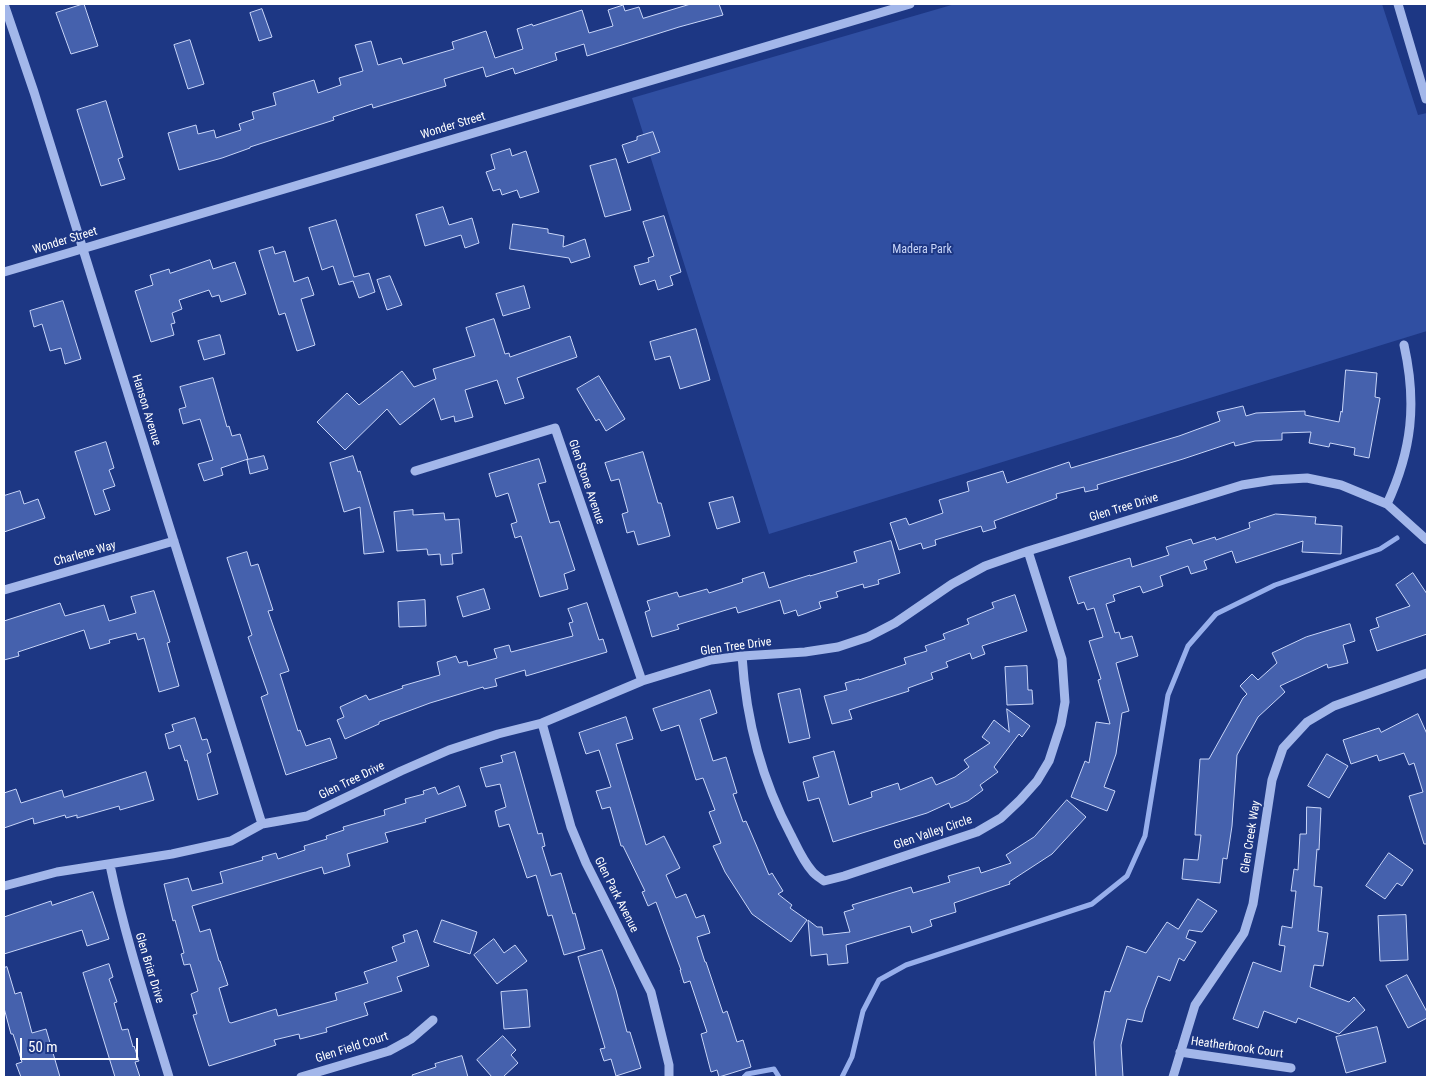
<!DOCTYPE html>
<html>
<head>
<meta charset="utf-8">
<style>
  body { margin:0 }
  #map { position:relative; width:1431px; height:1081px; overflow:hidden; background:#1d3784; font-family:"Roboto Condensed",sans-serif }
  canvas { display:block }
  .frame { position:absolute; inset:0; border:5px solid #fff; pointer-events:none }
  .scale { position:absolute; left:20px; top:1038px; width:118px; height:22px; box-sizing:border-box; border:2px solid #fff; border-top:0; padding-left:6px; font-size:15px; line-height:18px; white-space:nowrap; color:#fff; -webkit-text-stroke:4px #1d3784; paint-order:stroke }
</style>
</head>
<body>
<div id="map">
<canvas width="1431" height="1081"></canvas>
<div class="frame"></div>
<div class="scale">50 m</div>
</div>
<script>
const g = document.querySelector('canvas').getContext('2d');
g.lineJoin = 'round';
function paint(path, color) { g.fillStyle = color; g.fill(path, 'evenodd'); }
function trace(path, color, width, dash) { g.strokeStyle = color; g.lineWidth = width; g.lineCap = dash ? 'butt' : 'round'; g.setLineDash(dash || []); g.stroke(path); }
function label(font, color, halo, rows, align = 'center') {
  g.font = font + ' "Roboto Condensed",sans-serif'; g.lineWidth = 4; g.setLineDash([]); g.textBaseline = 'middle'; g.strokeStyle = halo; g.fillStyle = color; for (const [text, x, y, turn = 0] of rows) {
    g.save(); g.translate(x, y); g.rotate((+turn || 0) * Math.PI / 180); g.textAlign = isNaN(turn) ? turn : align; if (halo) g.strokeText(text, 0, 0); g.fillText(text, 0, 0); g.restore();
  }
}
paint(new Path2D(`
  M955,4H1382L1418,115L1427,113V331L769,534L632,98Z`), '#304fa2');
trace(new Path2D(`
  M744,1077L747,1074L774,1069L779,1077
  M842,1077L852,1057L863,1011L879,980L906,965L1092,904L1127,876L1145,836L1168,695L1188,646L1216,614L1275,585L1380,549L1397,538`), '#97afec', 5);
const building = new Path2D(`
  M84,4L98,46L71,54L56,13Z
  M691,4H719L723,15L679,27L587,56L584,44L555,53L557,60L515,74L513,68L486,77L483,67L444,79L446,86L373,108L372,104L333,117L334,120L250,147V148L222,158L179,170L168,133L196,125L198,134L214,130L216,138L241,130L239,124L254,119L252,112L276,105L273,93L314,80L318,93L341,85L339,78L363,71L355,45L371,41L378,65L401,58L403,64L454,49L452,42L486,31L495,58L523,49L517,29L532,24L533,26L582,10L589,33L613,26L608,10L623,5L625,11L639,7L643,18Z
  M262,9L272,37L259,41L250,13Z
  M190,40L204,84L188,89L174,45Z
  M106,101L123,157L118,159L125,179L101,186L77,110Z
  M653,132L660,152L628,163L622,145L637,140V137Z
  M510,149L512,156L526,151L539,192L520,198L517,190L502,195L500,189L493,191L486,172L495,169L491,155Z
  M616,159L631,210L605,217L590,166Z
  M443,207L449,225L472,218L479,243L465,248L461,235L425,246L416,215Z
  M664,216L681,272L670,276L673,285L658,290L655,280L640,285L634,266L649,262L648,258L654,256L643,222Z
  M336,220L354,277L369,273L375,292L359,298L353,281L339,285L333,266L322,270L309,228Z
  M513,224L548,229V233L564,236L563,247L585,239L590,257L571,263L569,258L510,249Z
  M273,247L275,254L285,251L294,282L308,277L314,295L301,299L315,345L297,351L285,313L279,315L259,251Z
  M210,260L213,269L235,262L246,294L221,302L219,295L212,297L209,290L179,300L182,309L172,313L175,323L171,324L174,335L151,342L135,291L153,285L150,275L169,269L170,273Z
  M390,276L402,305L387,310L377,280Z
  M524,286L530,308L503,316L496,294Z
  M63,301L81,359L65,364L61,348L50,351L42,324L34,327L30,311Z
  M494,319L505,354L509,353L510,357L570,336L577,357L517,378L524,398L505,404L497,380L465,390L473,417L455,422L454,416L441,420L434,398L400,425L387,409L345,450L317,422L347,393L359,405L402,371L414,387L436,379L433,369L475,356L466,328Z
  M696,329L710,380L680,389L670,356L655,360L650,342Z
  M220,335L225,354L204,360L198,341Z
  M1346,370L1377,373L1375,397L1380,398L1369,458L1354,455L1355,448L1330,443L1329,447L1309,443L1311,432L1282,433V440L1255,441L1235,446L1234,442L1183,459L1097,485L1098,489L1085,492L1084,487L1056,494L1057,498L994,521L996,528L983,532L981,526L935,540L936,545L923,549L921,543L899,550L890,523L906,518L909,525L943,513L939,500L969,491L967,482L1003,471L1007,483L1069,462L1071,468L1179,436L1220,421L1217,412L1243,406L1246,416L1256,413L1305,411V415L1339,422L1341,411L1342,412Z
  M599,376L625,419L606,431L599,419L596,421L577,389Z
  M213,378L227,427L229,426L232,436L240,434L248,459L221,468L223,475L204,481L198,464L213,460L200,419L183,424L179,409L186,407L180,387Z
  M106,442L114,468L109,470L115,486L103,490L110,510L95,515L75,452Z
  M643,452L658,503H661L670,536L638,545L634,531L627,533L622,514L628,512L619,479L611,481L605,463Z
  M264,456L268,469L250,474L247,460Z
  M353,456L358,472L360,471L384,552L364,554L360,507L344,512L330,463Z
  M539,459L546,482L538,484L550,523L559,521L575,570L564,574L568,589L540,597L521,536L515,538L511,524L517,522L508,493L496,497L489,474Z
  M20,491L24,504L38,499L45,518L4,532V496Z
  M733,497L740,522L717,529L709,503Z
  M413,510V515L444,513L445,520L459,519L462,553L452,554L453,564L441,565L440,554L428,555L427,549L397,551L394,512Z
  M1276,514L1316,517L1315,524L1342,526L1341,554L1302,552L1303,541L1236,563L1232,551L1204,561L1207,569L1191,574L1188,566L1160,576L1163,586L1143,593L1140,586L1113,595L1115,601L1106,604L1115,633L1119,632L1121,639L1132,636L1138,656L1116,663L1129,711L1122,713L1116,754L1104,787L1115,791L1107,811L1071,797L1085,761L1089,763L1096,722L1110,724L1098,680L1101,679L1089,641L1103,637L1094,608L1087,610L1084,602L1078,604L1069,577L1130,558L1132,567L1169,555L1166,547L1191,539L1193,544L1215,537L1216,540L1250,528L1249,523Z
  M891,541L900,573L878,580L879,584L864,588L863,584L836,592L838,597L819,602L821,608L798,616L796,610L784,614L780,600L738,613L736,607L677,625L679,629L652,637L645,612L650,610L647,601L677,592L679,597L707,589L709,593L743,582L742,579L764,572L769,588L810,575V576L857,562L854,552Z
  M247,552L251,566L258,564L273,610L268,611L289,671L280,674L298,731L300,730L306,746L330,738L337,758L286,775L261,697L268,694L248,637L252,635L227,558Z
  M1413,573L1427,594V634L1377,651L1370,630L1379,627L1376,618L1410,606L1396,585Z
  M484,589L490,609L463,617L457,597Z
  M154,591L170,642L167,643L179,686L159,692L144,638L138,640L136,633L109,640L110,643L90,649L84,630L18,652L19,656L4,660V621L60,603L65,616L104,605L109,621L136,613L131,597Z
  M1015,595L1027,631L982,646L985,654L972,659L970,653L946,662L948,667L931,673L933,679L908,688L909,691L849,710L852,719L832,724L824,696L847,690L845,683L859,679V680L906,664L904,658L927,651L925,646L945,639L943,634L969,624L967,619L994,608L992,603Z
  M425,600L426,626L399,627L398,602Z
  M587,603L599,640L603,639L607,652L526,676L525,670L495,679L497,686L484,689L483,687L430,703L379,722V724L345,739L337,720L344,717L340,707L366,695L369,700L403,688L402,686L440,675L437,662L456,656L459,663L467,661L468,666L497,658L494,649L509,645L511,652L573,636L569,623L573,622L568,609Z
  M1350,624L1355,641L1343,645L1348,663L1328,668L1327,664L1280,686L1285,692L1258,717L1237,755L1232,826L1227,859L1223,858L1220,883L1182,879L1184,859L1198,860L1201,835H1195L1200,759H1209L1243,698L1247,694L1240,686L1252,674L1258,680L1277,663L1272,653L1306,637Z
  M1027,666L1028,690H1032L1033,704L1007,705L1005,667Z
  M800,689L810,738L789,743L778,694Z
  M710,690L717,713L700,719L713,761L726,757L737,793L733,794L743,822L746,821L769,875L772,873L783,891L778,894L792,905L790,908L807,920L791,942L752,914L725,872L713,846L721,843L709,812L715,810L703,778L696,780L679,725L661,731L653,709Z
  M1007,709L1030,726L1022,737L1019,734L994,767L998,772L980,785L983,790L968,801L951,808L949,803L927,813L833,842L819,798L808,801L803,782L819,777L813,757L834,751L849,805L872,797L871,792L898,783L900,790L932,777L936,785L955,777L969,767L964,760L990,743L982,737L994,720L1009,732Z
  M1418,714L1427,734V844H1424L1409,796L1423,792L1414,763L1409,765L1404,753L1379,761L1377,755L1351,764L1343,740L1379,728L1381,732Z
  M626,717L633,739L616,744L646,845L664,836L680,868L666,875L676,898L686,894L696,918L704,915L710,933L697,937L705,962H706L723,1013L727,1011L737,1042L743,1040L751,1067L719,1077L717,1070L711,1072L701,1034L707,1032L690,981L684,983L680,970H681L656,902L648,906L642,892L645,891L623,846H621L610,807L602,809L596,791L611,787L599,750L586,754L579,733Z
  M195,718L202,740L207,739L211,752L207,754L218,794L198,800L187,760L185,761L180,745L169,749L165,734L174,731L172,725Z
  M515,752L538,834L542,833L545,846L542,847L551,876L561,873L573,914L575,913L585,949L564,955L552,915L548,916L536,875L527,878L509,824L499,827L495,811L506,807L500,784L486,787L480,768L503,762L501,756Z
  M1327,754L1348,766L1329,798L1308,786Z
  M146,772L154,800L120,810L119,806L77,818V815L66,818L65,815L34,824L33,818L4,828V793L16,789L21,803L62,790L64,797Z
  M459,786L466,806L425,819L426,822L385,833L388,842L347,854L350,866L324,874L322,867L192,906L200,932L210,929L219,961H220L228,985L219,988L229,1022L231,1023L276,1009L278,1016L337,1000L335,993L368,983L364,972L397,961L392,947L405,942L403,935L417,930L429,966L397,977L402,991L364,1003L368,1015L326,1028L327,1032L300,1039L299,1034L274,1040L276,1045L209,1066L193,1015L197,1014L191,994L198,991L190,964L184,965L181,954L184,953L175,920L173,921L164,884L188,878L192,891L223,883L220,872L263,860L262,857L276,853L278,859L305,850L304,846L327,839L326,836L344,830L343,827L385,815L384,810L406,803L405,799L424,794L423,791L435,787L438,794Z
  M1067,800L1086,817L1052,854L1009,882L1010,884L954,903L956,912L930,920L932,926L912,933L910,926L846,945L848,963L828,965L827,954L811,956L808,920L817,927H822L823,935L850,932L844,912L854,909L852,905L911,887L913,893L950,882L948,876L979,867L981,873L1011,863L1006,855L1034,837Z
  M1307,807L1321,808L1319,850L1317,849L1314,886L1322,887L1318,931L1328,933L1323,966L1314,965L1310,987L1349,1002L1354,997L1365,1010L1339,1034L1298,1018L1296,1023L1264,1011L1258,1028L1233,1019L1253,962L1281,972L1285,946L1279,945L1282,926L1292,928L1296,891H1291L1294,869L1298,870L1300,834H1306Z
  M1389,853L1413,870L1402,886L1397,883L1385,899L1366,886Z
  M93,892L109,939L87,946L82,930L4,954V917L51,901L52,905Z
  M1198,899L1217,911L1202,932L1189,930L1186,938L1196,942L1184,961L1179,958L1170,981L1158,976L1145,1010L1142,1022L1127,1019L1121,1045L1123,1077H1096L1094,1042L1105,991L1110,992L1127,946L1146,953L1167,922L1178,929Z
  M1406,915L1408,960L1380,961L1378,916Z
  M442,920L477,932L470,954L434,942Z
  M494,939L504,953L515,945L527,961L497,984L474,955Z
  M602,950L616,990L627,1032H630L641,1068L616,1076L611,1059L604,1061L600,1049L605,1048L578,957Z
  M109,964L113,977L109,979L117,1002L114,1003L122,1030L128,1029L133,1047L134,1046L139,1061L135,1062L140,1077H115L83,973Z
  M7,967L15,994L21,992L32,1033L46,1029L60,1077H21L16,1064L22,1062L13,1034H11L4,1008V968Z
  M1407,975L1427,1012V1018L1408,1028L1386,986Z
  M527,990L530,1027L504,1029L501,992Z
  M1377,1027L1386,1062L1346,1073L1336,1037Z
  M503,1036L516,1050L511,1055L518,1063L503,1077H492L477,1060Z
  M462,1056L468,1077H413L412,1075L436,1067L435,1064Z`);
paint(building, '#4561ad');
trace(building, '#c8d5f8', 1);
trace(new Path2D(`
  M4,4L34,92L262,824
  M1398,4L1426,99H1427
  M4,272L910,4
  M415,471L555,428L642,681
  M1387,504C1412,450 1417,403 1404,345
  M4,590L174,541
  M742,656C746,719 761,779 791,835C797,847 803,861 812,871C815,875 820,878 824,881L844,876L977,832L1001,818L1020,800L1037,781L1049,761L1061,724L1065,702L1062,659L1028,551
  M542,723L571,827L586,863L651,992L669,1065V1077
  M110,865C125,937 148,1007 169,1077
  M4,886L57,872L172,854L231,841L262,824L307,816L401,771L449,750L498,734L542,723L642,681L711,660L742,656L805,652L838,647L868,637L895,623L952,584L985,566L1028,551L1242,485L1273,480L1307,478L1341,485L1387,504L1427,540
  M1180,1052L1291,1068
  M301,1077L389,1051L411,1039L433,1020
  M1173,1077L1195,1005L1244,933L1253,904L1272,780L1283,748L1307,722L1334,706L1427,673`), '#a3b7ea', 9);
label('12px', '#fff', '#1d3784', [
  ["Wonder Street",453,126,-17],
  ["Wonder Street",65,241,-17],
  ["Hanson Avenue",146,410,73],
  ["Glen Stone Avenue",586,482,71],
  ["Glen Tree Drive",1124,508,-17],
  ["Charlene Way",85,554,-16],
  ["Glen Tree Drive",736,647,-8],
  ["Glen Tree Drive",352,781,-26],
  ["Glen Valley Circle",933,833,-19],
  ["Glen Creek Way",1251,837,-81],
  ["Glen Park Avenue",616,895,63],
  ["Glen Briar Drive",149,968,73],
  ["Glen Field Court",352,1048,-18],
  ["Heatherbrook Court",1237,1048,8]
]);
label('12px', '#c8d5f8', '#1d3784', [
  ["Madera Park",922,250]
]);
</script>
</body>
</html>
